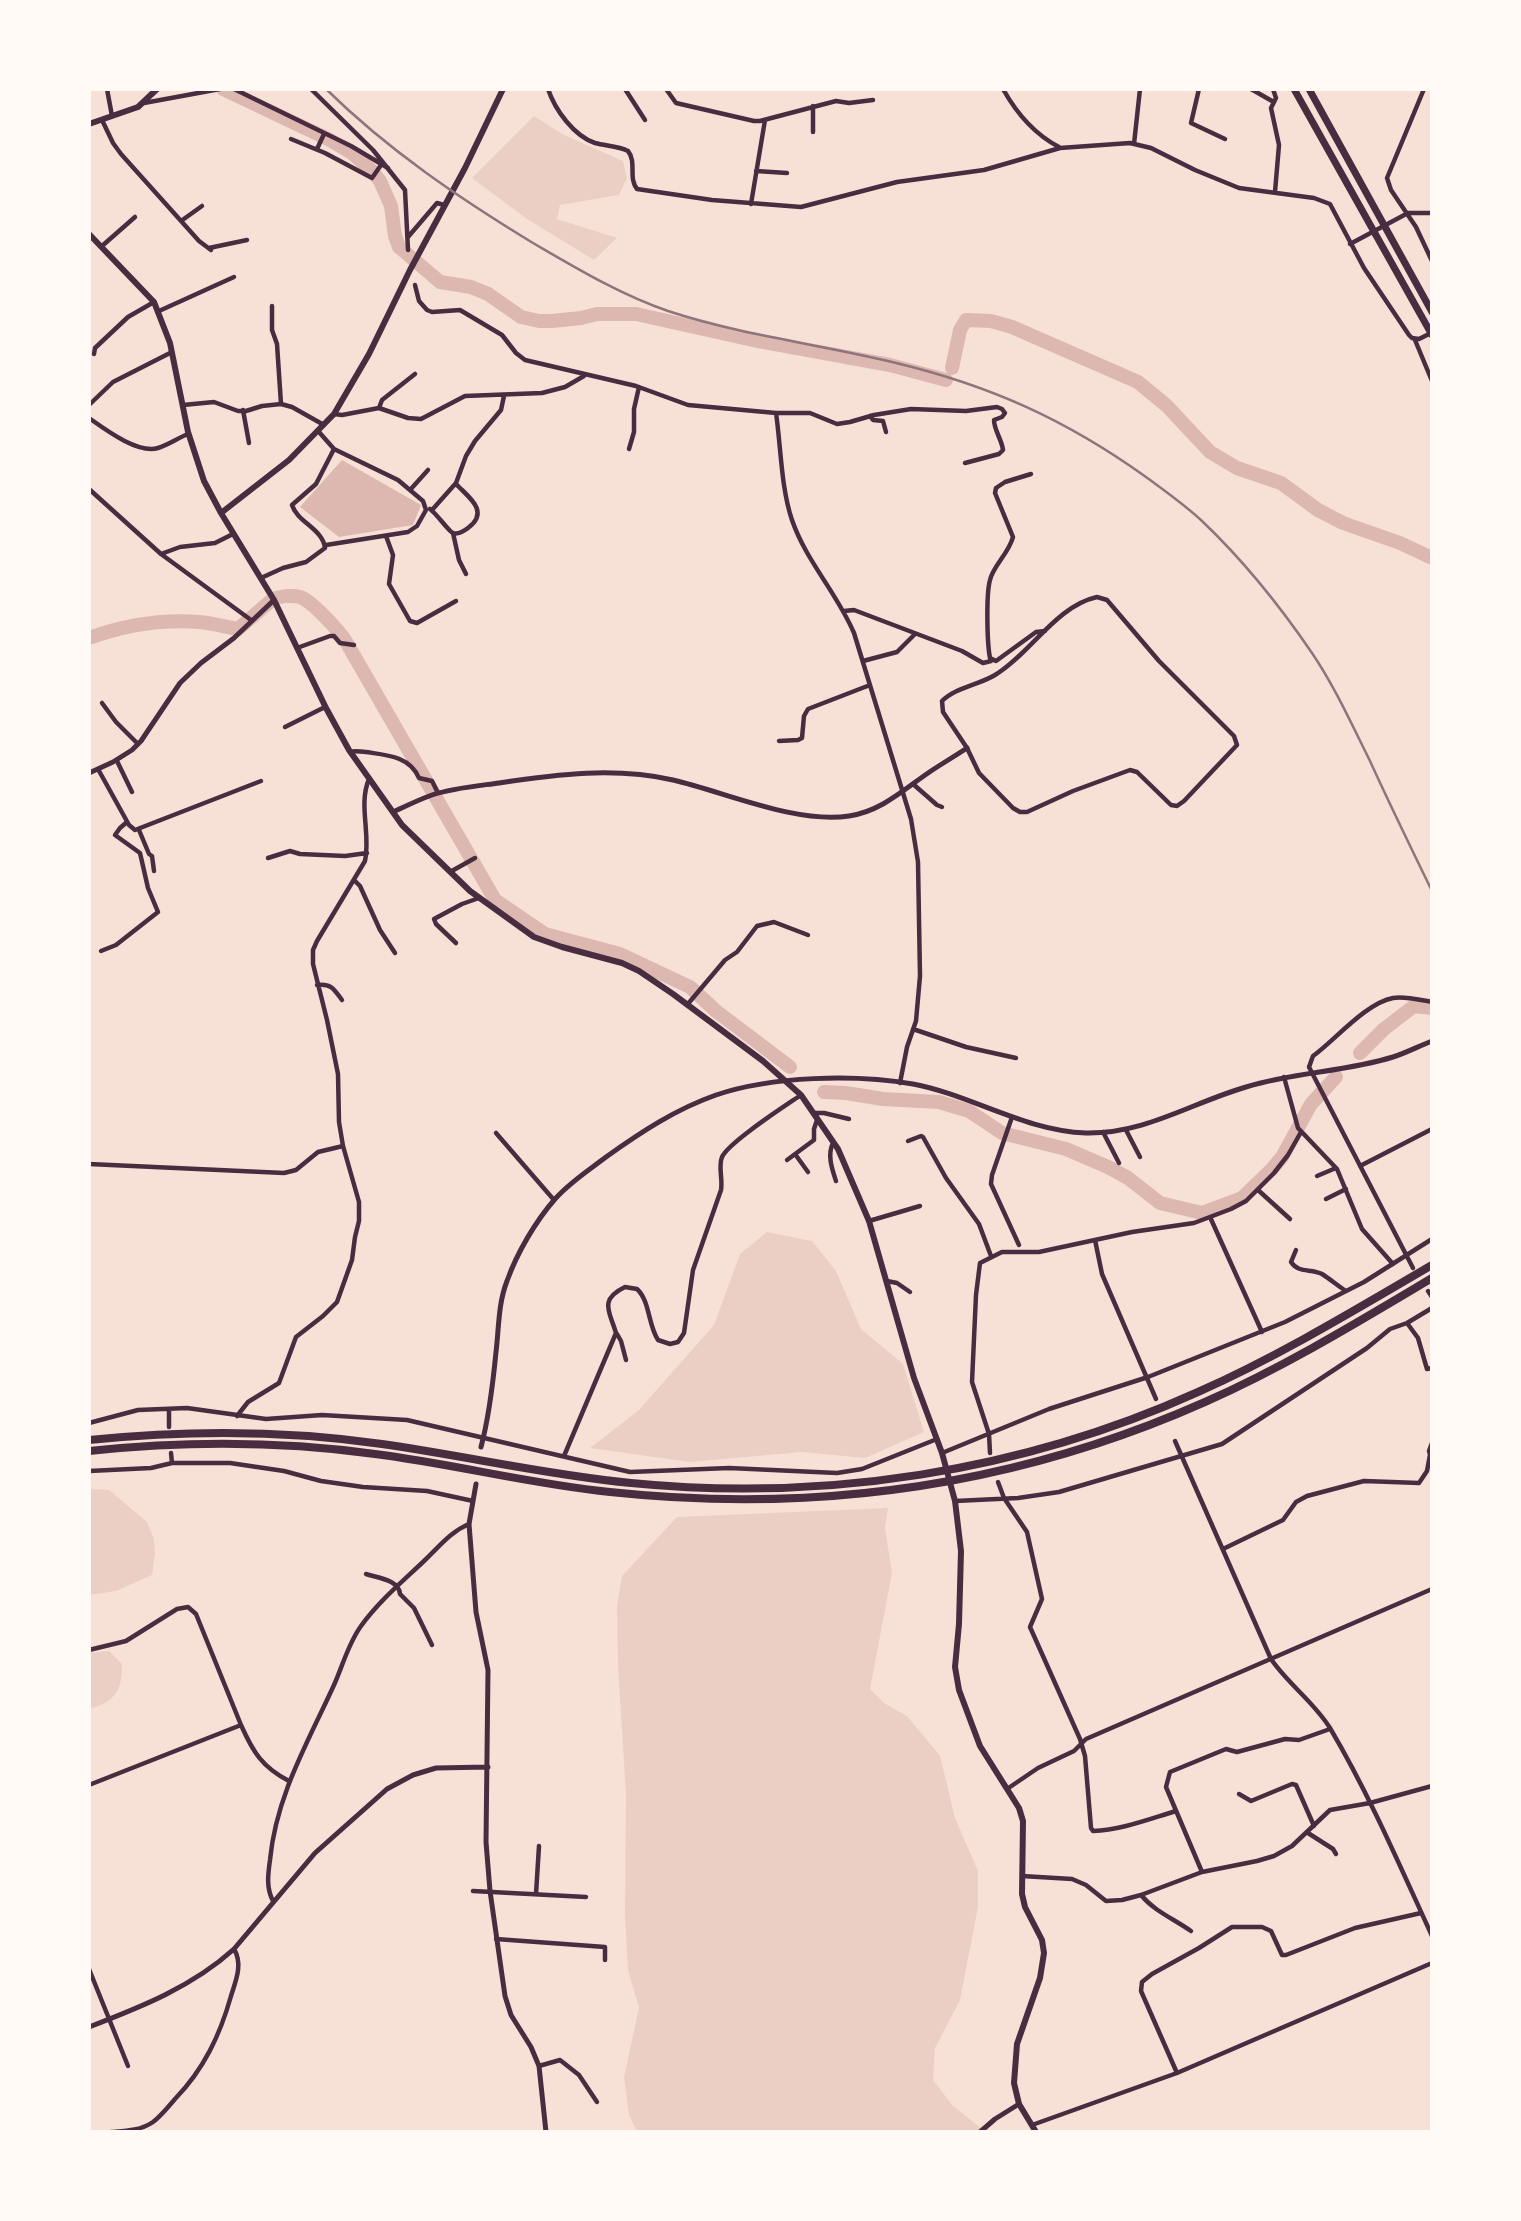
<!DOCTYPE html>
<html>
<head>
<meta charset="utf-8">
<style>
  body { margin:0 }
  #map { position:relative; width:1521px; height:2221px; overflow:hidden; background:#f7e1d7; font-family:"Work Sans",sans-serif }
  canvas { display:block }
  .frame { position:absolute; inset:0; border:91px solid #fffaf5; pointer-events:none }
</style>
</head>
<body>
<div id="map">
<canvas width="1521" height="2221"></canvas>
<div class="frame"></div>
</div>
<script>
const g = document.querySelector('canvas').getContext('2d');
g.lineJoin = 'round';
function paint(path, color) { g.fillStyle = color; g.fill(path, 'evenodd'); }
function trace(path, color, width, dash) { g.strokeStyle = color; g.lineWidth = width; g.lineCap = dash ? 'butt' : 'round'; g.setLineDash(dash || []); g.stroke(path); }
paint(new Path2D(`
  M534,116L562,134L623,161L627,178L619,195L560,205L557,219L617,238L594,260L527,219L472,178Z
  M767,1232L812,1241L836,1271L861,1329L903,1364L924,1432L865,1458L802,1452L690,1462L590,1448L638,1411L714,1325L740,1254Z
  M89,1489L109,1490L147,1522L154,1539L155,1554L152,1575L116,1591L89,1595Z
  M888,1508L885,1528L892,1573L870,1689L884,1703L907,1716L940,1756L955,1818L978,1871V1907L960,2000L935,2048L933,2080L953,2106L986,2132H637L629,2115L624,2077L639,2008L628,1970L625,1914L626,1794L618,1667L617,1605L622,1576L677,1517Z
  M109,1651L122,1664C122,1691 116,1701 89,1709V1653Z`), '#ebcfc5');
paint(new Path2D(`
  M342,460L421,505L413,525L339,537L300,507Z`), '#dcb8b0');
trace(new Path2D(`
  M223,89L328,139L352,153L372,171L380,181L391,206L395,236L399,247L440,282L471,287L488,294L521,317L539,321H552L581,318L597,314H636L753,340L890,365L946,380
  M952,368L960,330L966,320L991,321L1012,327L1138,382L1167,406L1210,452L1237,468L1281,483L1318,510L1343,523L1400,543L1432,558
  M89,638C125,625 161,619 199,622C212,623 225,627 238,629L273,599C280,596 292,595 300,597C312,601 338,630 345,640L495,900L545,934L620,954L690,987L716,1011L790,1067
  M1360,1053L1384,1029L1414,1006L1432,1008
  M824,1092L846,1093L883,1099L939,1102L969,1111L1002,1133L1066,1149L1108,1167L1128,1178L1160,1203L1202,1213L1242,1198L1271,1170L1282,1157L1311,1104L1336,1077`), '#dcb8b0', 14);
trace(new Path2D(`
  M107,89L112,116
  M234,89L351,146L388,168
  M311,89L373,150L405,190L408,250
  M548,89C555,110 574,136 595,143C606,146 618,146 628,151C637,162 628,178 637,189L712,200L801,207L897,182L984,170L1060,148L1130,143L1151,148L1195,170L1239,188L1314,198L1330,204L1364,268L1409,335L1412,338L1419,339L1431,333
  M625,89L645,120
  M666,89L676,103L754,121H760L836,101L849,103L873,100
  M1003,89C1017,114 1034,134 1059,147
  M1199,89L1191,123L1225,139
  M1251,89L1272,101
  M1273,89L1276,98L1271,108L1279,145L1275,192
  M1424,89L1387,178L1391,190L1416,227L1432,261
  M144,103L220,89
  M102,120L113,143L121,154L199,241L211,250
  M813,132V106
  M291,139L325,153L372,178L381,165
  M1134,144L1140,89
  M317,149L324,134
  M756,171L787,173
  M751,204L765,120
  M181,221L202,206
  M408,237L437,203L444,205
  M1350,244L1408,213H1432
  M102,246L135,217
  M209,248L247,240
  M415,285L419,301L427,310L432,312L460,310L502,335L516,353L525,360L636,386L688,405L776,413H810L837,424L850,422L874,415L911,409L966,411L997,407L1002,409L1005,413L1002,417L994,420C994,430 1002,440 1003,450L999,454L965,463
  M272,306V330L277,344L281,404
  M159,311L234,277
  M1415,340L1432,381
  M94,354L95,348L128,317L154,302
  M89,405L113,382L172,352
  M183,405L214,402L238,411H246L262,406L281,404L292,407L324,425
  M379,408L382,400L415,374
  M243,410L249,443
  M776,413C781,447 781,488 792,520C806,561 837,593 854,633L911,819L918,862L920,976L916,1021L907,1047L900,1083
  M334,414L342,415L379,408L408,418L421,419L465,396L542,393L565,387L584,376
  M870,416L873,420L883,421L886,432
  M89,418C106,430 138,454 158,448C168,445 178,438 188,434
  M319,432L334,449L398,480L423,501L426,510L417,526L408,532L326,545
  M629,449L634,432V409L639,387
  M1031,474L1005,482L996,488L995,493L1013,537C1009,553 993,566 990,580C986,594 987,643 990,658L996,661L1036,632L1045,631
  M89,489L161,554L251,620
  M410,490L428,470
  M430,509C437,514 449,532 453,533C458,535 464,531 468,528C491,511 467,496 456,484
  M432,510L456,483L466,456L475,441L501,410L504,396
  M453,533L459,560L466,574
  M386,536L393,555L389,584L410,621L417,623L456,601
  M161,554L180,547L215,543L233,534
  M261,578L283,568L306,562L325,548C323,529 297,522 292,505L316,484L334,449
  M1097,597L1107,600L1159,661L1234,736L1237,745L1184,801L1177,806L1171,805L1137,772L1130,770L1073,791L1027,812H1020L1013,808L979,773L967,748L943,712L942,701C956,687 979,685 995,675C1030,654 1056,606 1097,597Z
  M844,611L854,610L962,651L983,663L991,661
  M297,648L330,636H334L340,643L354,645
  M863,661L897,652L915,634
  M102,703L116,722L138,744
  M285,727L325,707
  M779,741L798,740L802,738L804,716L808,709L870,685
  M350,752C356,750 360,752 366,752C386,755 410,756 419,778L432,781L438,793
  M117,761L132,792
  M98,769L129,825L135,830L261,781
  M913,784L937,805L942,807
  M139,830L149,854L152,856L154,871
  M268,858L290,851L300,854L345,856L367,853
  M450,872L475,858
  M355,881L360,886L380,930L395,953
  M456,943L436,924L434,919L462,904L479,898
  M101,951L116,945L158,912L148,888L140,853L115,835L120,828L127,822
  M317,985C331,983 334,989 342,1000
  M687,1005L725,960L737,952L757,926L774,922L808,935
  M913,1029L966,1047L1016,1058
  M1284,1077L1298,1128L1337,1169L1362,1229L1393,1264
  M814,1113H824L849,1119
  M1012,1117L992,1175L991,1184L1019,1245
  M1126,1130L1140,1157
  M1103,1132L1119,1163
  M496,1133L554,1200
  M908,1141L921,1136L923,1137L946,1178L979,1224L991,1256
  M833,1143C827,1155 832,1169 836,1181
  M795,1154L808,1172
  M787,1160L814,1140V1129L817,1120
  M89,1164L284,1173L296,1170L318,1152L343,1146
  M1360,1166L1432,1129
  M1317,1176L1336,1168
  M1258,1190L1290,1219
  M1326,1199L1346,1189
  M1210,1217L1262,1332
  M869,1221L920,1206
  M1095,1240L1102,1274L1156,1399
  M1296,1250L1291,1262C1299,1274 1311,1268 1322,1274C1330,1279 1338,1286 1346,1291
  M1413,1268L1309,1067L1313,1056C1335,1040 1366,1003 1393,998C1405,996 1420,1000 1432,1002
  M887,1281L897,1283L910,1292
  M1428,1291L1432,1297
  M1407,1323L1418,1338L1427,1369L1432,1368
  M617,1334L621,1341L626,1360
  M169,1409V1427
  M237,1416L248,1402L279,1383L296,1337L323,1316L337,1302L352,1260L355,1237L359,1221V1202L343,1146L339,1122L338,1074L327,1020L313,964V950L317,941L365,861C371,834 358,805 369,779
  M89,1423L138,1410L187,1408L266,1419L322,1415L407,1420L630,1472L729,1468L837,1473L862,1469L937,1439
  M1175,1441L1271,1659C1288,1684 1314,1702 1330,1728C1369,1794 1400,1866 1432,1936
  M171,1453L172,1463
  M942,1453L1049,1409L1148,1377L1285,1322L1364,1282L1432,1239
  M990,1453L989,1434L972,1382L976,1295L980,1263L1002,1252H1039L1132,1232L1194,1223L1231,1209L1246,1201L1274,1173L1288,1155L1301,1132
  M564,1456L616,1333C610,1312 598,1300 625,1287L637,1289C650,1301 648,1325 658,1340L670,1344L678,1342L684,1333L693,1270L721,1190C723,1179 718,1167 722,1157C729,1142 785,1106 801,1095
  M1431,1458L1429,1451L1432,1443
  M89,1471L151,1468L172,1463H230L284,1471L321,1481L363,1487L427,1491L473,1501
  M998,1482L1004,1498L1027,1532L1042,1599L1030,1627L1080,1739L1085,1756L1091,1828L1093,1831C1121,1830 1149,1819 1176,1811
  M955,1501L1018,1498L1059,1492L1222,1444L1367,1348L1390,1329L1407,1323L1432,1308
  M1223,1549L1283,1520L1296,1502L1307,1496L1364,1481L1419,1483L1427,1471L1430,1455
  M366,1574C378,1578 399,1580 400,1594L414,1608L432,1645
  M89,1650L126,1641L177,1609L188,1607L196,1614L241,1725
  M89,1785L241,1725C253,1752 262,1767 289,1781
  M1007,1789L1038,1768L1074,1751L1086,1739L1432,1589
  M1239,1794L1251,1801L1292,1784L1296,1785L1314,1826
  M1308,1833L1333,1849L1336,1854
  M1202,1872L1166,1787L1170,1772L1226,1749L1237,1752L1285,1739L1299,1740L1330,1729
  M1022,1876L1072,1879L1086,1885L1106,1901L1122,1900L1141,1895L1202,1872L1257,1861L1274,1856L1292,1846L1330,1810L1370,1803L1432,1786
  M473,1891L586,1897
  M536,1894L539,1846
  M1141,1895C1154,1911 1174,1919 1191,1931
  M273,1901C266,1888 268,1874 270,1860C276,1796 308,1742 334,1685C343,1665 348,1644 361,1626C379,1601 402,1582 424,1561C439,1547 450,1532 469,1524
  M496,1939L605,1947V1960
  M89,1969L128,2066
  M539,2066L560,2060L579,2075L597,2102
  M1177,2073L1141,1991L1142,1982L1152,1974L1199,1948L1232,1927H1262L1271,1931L1282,1955H1286L1355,1928L1421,1913
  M1032,2125L1177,2073L1432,1963
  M111,2132C125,2131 140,2131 153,2122C161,2116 168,2107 175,2099C204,2069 220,2035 231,1996C236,1980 243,1964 234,1949`), '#4a2c40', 4.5);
trace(new Path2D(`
  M89,773L113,762L132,750L141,741L180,683L201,663L234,638L274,600
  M393,812C406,806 418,800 432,795C453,788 477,786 499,783C558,774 615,767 673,780C725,792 796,824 849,816C882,811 904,789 931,771C943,763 955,756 967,748
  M481,1447C489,1417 493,1383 496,1352C499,1328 498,1304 507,1281C517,1253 535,1222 555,1199C570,1182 589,1170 606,1157C641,1132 676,1109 716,1095C772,1076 855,1074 913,1084C971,1095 1025,1131 1086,1133C1145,1134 1191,1103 1246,1087C1294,1072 1345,1072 1393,1057C1406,1053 1419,1046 1432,1041
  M476,1484L469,1524L476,1612L488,1670L486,1842L490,1891L505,1996L511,2015L531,2047L539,2066L546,2132
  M89,2027C141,2007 192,1987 234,1949L315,1853L387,1789L413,1775L436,1768L488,1767
  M980,2132L995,2119L1019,2104`), '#4a2c40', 5);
trace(new Path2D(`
  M89,124L138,107L157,89
  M89,234L154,302L170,343L188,432L204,481L221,513L274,600L326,708L349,750L402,825L470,891L534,937L562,947L622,963L639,971L673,994L763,1061L801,1095L838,1149L869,1221L914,1378L942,1453L955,1501L961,1551L959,1624L955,1667L959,1690L980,1746L1019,1808L1023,1821L1022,1894L1025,1907L1042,1940L1044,1953L1040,1978L1017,2044L1014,2083L1019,2104L1036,2132
  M221,513L289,460L334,414L369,354L410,270L465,168L503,89`), '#4a2c40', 6);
trace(new Path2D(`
  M1294,89L1432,335
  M1309,89L1432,312`), '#4a2c40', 7);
trace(new Path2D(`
  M89,1440C187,1430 285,1430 382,1444C466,1456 548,1475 631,1483C825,1502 1021,1472 1198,1392C1279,1356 1355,1310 1432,1265
  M89,1451C184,1441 281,1441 375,1454C454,1464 531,1484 610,1492C816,1514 1016,1486 1205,1402C1284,1367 1358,1322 1432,1278`), '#4a2c40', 8);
trace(new Path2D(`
  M326,89C388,150 459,198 533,243C576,268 621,295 668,311C741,335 818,344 892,362C989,385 1065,419 1146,477C1165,491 1185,505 1202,521C1244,561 1280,606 1312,653C1335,687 1352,725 1370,761C1390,805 1411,848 1432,891`), '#8f747c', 2.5);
</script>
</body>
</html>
